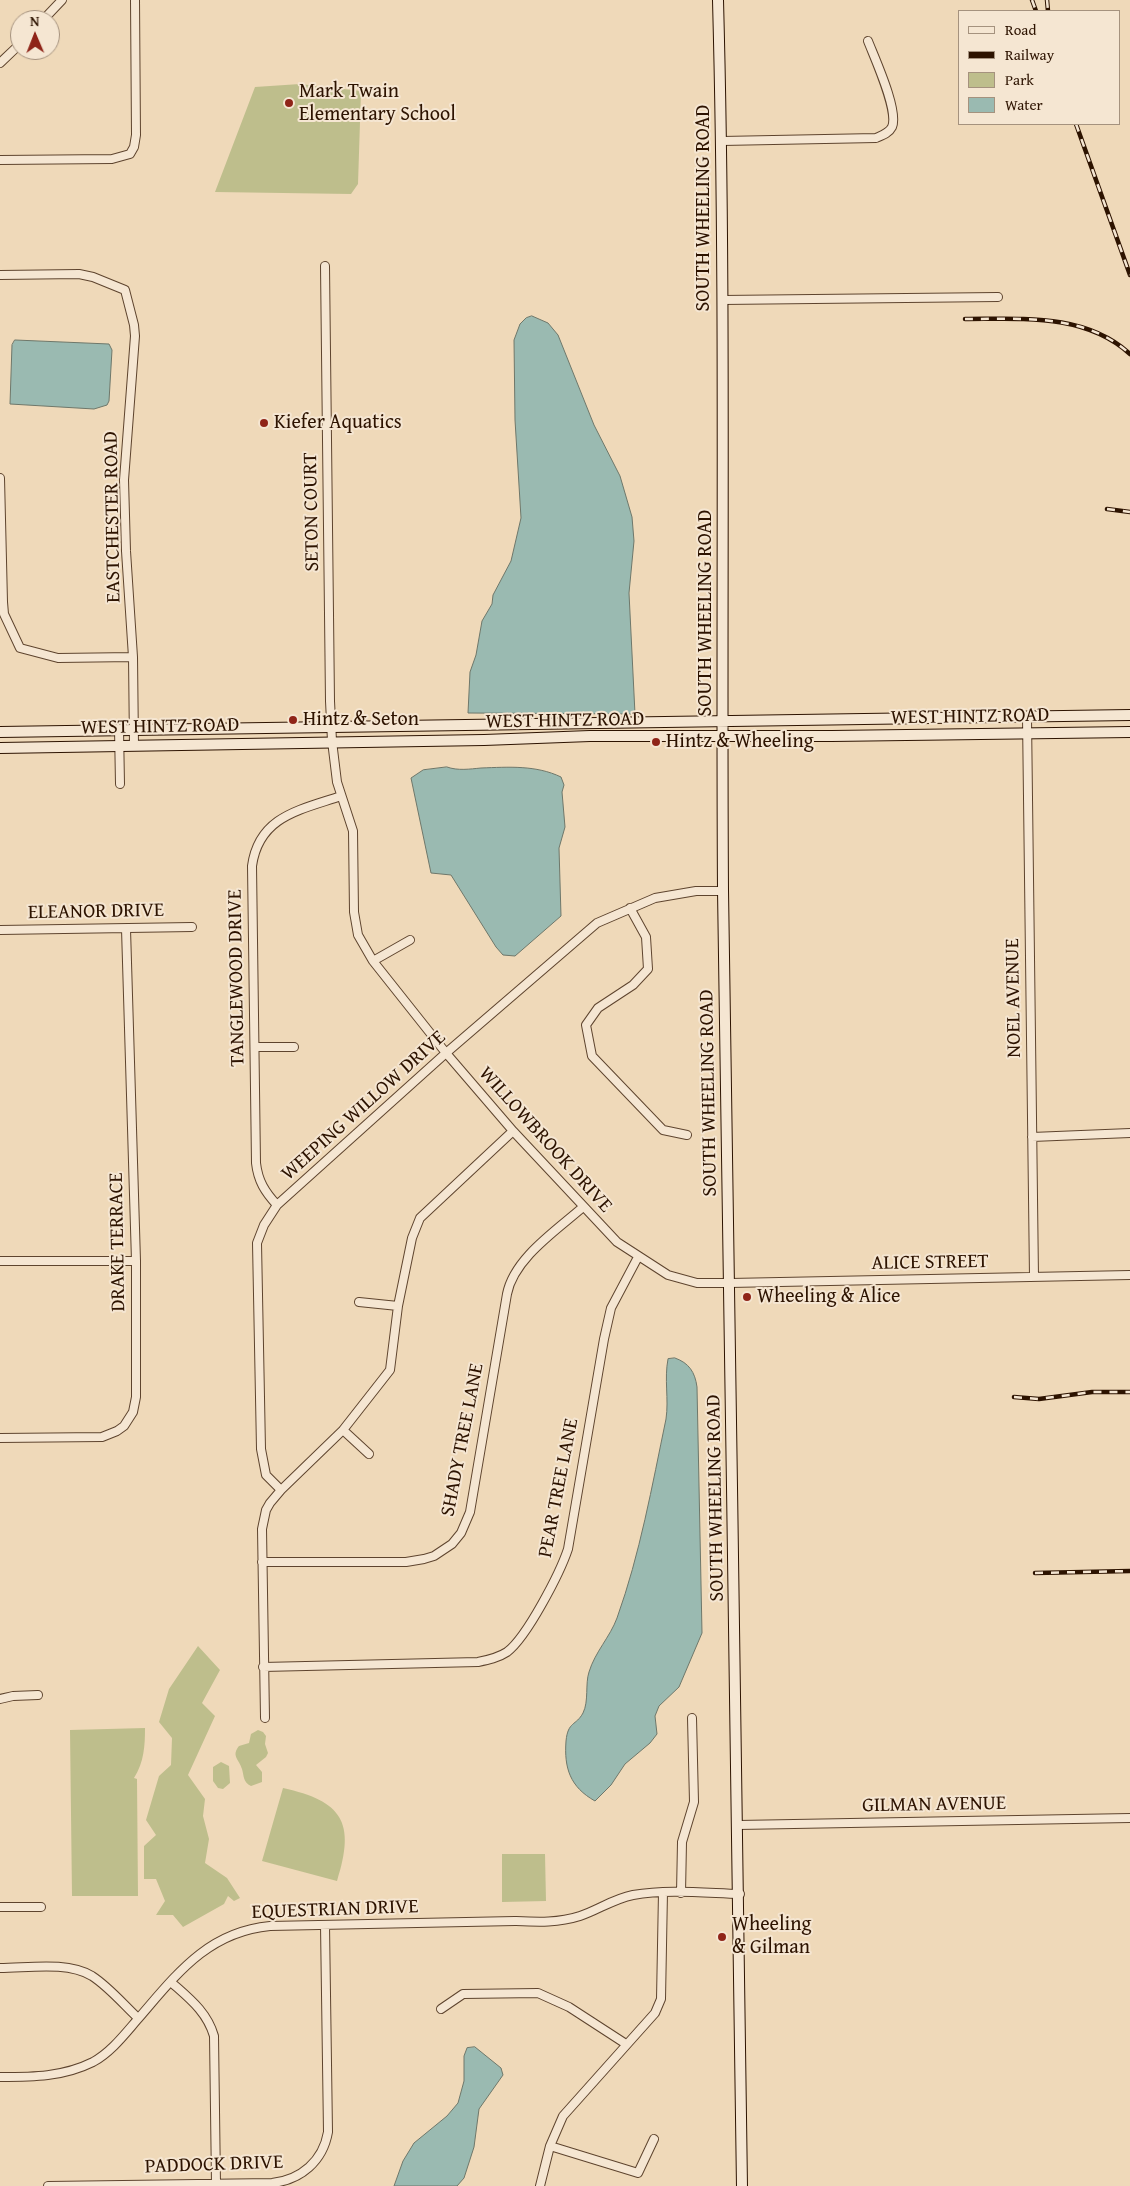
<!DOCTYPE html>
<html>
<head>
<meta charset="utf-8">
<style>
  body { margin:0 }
  #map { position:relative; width:1130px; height:2186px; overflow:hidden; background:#efd9b9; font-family:"Gentium Book Plus",serif }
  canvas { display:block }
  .legend { position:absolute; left:958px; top:10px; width:162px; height:115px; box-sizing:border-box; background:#f5e6d2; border:1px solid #a5927e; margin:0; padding:6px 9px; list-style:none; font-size:15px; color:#2d1300 }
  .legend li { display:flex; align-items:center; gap:10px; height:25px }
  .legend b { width:25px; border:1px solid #a5927e }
  .north { position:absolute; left:10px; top:10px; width:50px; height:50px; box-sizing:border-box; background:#f5e6d2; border:1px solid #a5927e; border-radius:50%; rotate:359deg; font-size:14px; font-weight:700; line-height:20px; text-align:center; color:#2d1300 }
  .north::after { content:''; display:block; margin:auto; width:18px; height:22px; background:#8f2418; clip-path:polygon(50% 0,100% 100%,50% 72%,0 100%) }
</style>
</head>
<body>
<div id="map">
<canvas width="1130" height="2186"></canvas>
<ul class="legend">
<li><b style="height:6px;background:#f5e6d2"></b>Road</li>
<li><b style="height:6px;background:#2d1300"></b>Railway</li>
<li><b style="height:14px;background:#bebe8c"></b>Park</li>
<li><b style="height:14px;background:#9abab1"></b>Water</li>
</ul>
<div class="north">N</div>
</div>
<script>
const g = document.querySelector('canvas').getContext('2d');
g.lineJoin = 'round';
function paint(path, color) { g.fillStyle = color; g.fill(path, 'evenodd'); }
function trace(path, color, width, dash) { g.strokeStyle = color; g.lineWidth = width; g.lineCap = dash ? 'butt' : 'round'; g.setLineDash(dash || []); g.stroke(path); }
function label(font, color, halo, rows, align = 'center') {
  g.font = font + ' "Gentium Book Plus",serif'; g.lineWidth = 4; g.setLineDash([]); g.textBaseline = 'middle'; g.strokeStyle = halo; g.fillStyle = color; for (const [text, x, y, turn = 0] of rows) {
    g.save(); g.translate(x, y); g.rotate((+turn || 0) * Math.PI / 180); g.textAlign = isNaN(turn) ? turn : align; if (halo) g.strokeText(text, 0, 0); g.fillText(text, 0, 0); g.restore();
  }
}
paint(new Path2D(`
  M300,84L361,91L358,184L351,194L215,192L255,87Z
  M198,1646L220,1670L202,1703L215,1716L188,1775L205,1799L203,1816L209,1839L205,1863L227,1878L240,1898L234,1901L228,1896L224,1904L183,1927L173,1915H156L165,1901L156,1879H144V1846L156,1835L146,1820L159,1776L171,1765L172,1738L159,1722L169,1689Z
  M145,1728C145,1746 144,1762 134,1778L137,1779L138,1896H72L70,1730Z
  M258,1730L263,1732L266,1736L265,1744L268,1753L266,1757L256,1765L262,1772V1782L251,1786C243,1782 244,1776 242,1769C239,1759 231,1756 239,1746L249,1743L251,1734Z
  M221,1762L229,1766L230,1783L223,1789L218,1788L213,1781V1767Z
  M283,1788C342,1801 356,1822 337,1881L262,1861Z
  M502,1854H545L546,1901L502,1902Z`), '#bebe8c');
const water = new Path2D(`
  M532,316L548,323L558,335L594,425L620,476L632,517L634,541L629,593L635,714L468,713L470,672L476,655L482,621L492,604L493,595L511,561L521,518L515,420L514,340L520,324L526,318Z
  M15,340L109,344L112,350L109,401L107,405L94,409L10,404L12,345Z
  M447,767C458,771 470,769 481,768C509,767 536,765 561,777L564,785L562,792L565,827L559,848L561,916L515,956L503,955L496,947L451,875L431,873L411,778L423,770Z
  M675,1358C689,1363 695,1372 697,1387L702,1633L679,1687L659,1706L655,1716L657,1734L650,1743L625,1764L611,1785L595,1801C570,1787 564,1768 566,1741C568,1721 576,1726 583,1713C589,1701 585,1684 589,1672C595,1652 610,1637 617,1618C640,1554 652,1486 666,1419C669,1399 664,1379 668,1359Z
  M475,2047L501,2068L503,2075L479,2109L474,2147L464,2178L457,2186H394L403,2161L414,2143L447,2116L458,2103L464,2081V2056L467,2048Z`);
paint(water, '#9abab1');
trace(water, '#6e776a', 1);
const street = new Path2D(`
  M43,20L62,0
  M0,63L20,44
  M722,141L876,138C883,135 889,133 892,127C899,111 875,59 868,41
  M0,160L112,159L130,154L134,147L136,135L135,0
  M325,266L330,701L332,741L337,782L353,831L354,912L358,935L373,961L446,1053L513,1131L617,1242L668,1275L697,1283H730L1130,1275
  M0,275L79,274L93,277L125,290L134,325L135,336L124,480L126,551L133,657L134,745
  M722,300L998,297
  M0,478L3,602L4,614L20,648L58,658L133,657
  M1027,718L1034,1277
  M119,729L120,784
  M630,908L646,937L648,969L633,985L598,1008L586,1025L592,1056L663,1130L687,1135
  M0,930L192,927
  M373,961L410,940
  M255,1047H294
  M1032,1137L1130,1133
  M277,1205C265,1192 258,1181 256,1163L252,866C259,816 300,810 341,796
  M0,1261H136
  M359,1302L398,1306
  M343,1430L369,1454
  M0,1438L102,1437L117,1431L124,1426L133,1412L136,1397V1261L126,929
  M281,1490L266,1475L261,1449L257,1243L264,1225L277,1205L446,1053L597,923L655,898L696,891H723
  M262,1562H406L424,1559L434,1556L452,1544L461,1533L470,1512L507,1294C514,1258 557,1230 583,1207
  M263,1667L478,1662C488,1660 498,1658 507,1652C527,1637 560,1573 568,1549L604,1339L611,1308L638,1257
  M0,1699L13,1696L38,1695
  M265,1718L262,1529L266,1510L270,1503L281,1490L343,1430L390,1370L398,1306L412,1238L420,1218L513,1131
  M738,1825L1130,1818
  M681,1893L682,1842L694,1802L692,1718
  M0,1907H41
  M0,1968C28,1968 67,1961 92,1976C109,1987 124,2005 138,2018
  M172,1983C190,1999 207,2012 214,2036L216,2184
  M441,2009L463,1994L538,1993L569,2007L626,2044
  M0,2077C33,2077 63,2077 93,2062C111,2052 124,2035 137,2020C176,1975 207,1932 270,1926L515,1921C538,1922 558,1923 580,1916C598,1910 613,1899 633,1895C668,1889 705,1893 740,1894
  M550,2146L638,2173L654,2139
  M48,2186L272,2183C301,2180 323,2161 328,2132L325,1925
  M540,2186L550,2146L563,2116L655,2013L661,1999L663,1892`);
const secondary = new Path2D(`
  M718,0C726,297 721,593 723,890C727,1322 739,1754 742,2186
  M0,732L1130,715
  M0,748L484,740L590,736H832L1130,732`);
trace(street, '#5e442e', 10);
trace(secondary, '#2d1300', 12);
trace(street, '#f5e6d2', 8);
trace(secondary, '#f5e6d2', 10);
const rail = new Path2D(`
  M1032,0L1036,11
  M1047,0L1048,11
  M1076,124L1130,275
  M965,319C1022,319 1085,313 1130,354
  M1107,509L1130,512
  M1014,1397L1039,1399L1092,1392H1130
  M1035,1573L1130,1571`);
trace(rail, '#2d1300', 4.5);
trace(rail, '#f5e6d2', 2.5, [8]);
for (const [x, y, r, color] of [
  [289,103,5,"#8f2418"],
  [264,423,5,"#8f2418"],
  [293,720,5,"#8f2418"],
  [656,742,5,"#8f2418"],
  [747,1297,5,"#8f2418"],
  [722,1937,5,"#8f2418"]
]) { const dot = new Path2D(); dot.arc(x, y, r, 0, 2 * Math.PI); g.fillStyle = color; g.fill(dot); trace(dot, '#f5e6d2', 2); }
label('20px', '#2d1300', '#f5e6d2', [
  ["Mark Twain",299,92],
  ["Elementary School",299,115],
  ["Kiefer Aquatics",274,423],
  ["Hintz & Seton",303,720],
  ["Hintz & Wheeling",666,742],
  ["Wheeling & Alice",757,1297],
  ["Wheeling",732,1925],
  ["& Gilman",732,1948]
], 'left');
label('20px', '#2d1300', '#f5e6d2', [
  ["SOUTH WHEELING ROAD",704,208,-90],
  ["SETON COURT",312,512,-91],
  ["EASTCHESTER ROAD",113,517,-91],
  ["SOUTH WHEELING ROAD",706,613,-90],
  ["WEST HINTZ ROAD",970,717,-1],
  ["WEST HINTZ ROAD",565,721,-1],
  ["WEST HINTZ ROAD",160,727,-1],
  ["ELEANOR DRIVE",96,912,-1],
  ["TANGLEWOOD DRIVE",237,978,-91],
  ["NOEL AVENUE",1014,998,-91],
  ["SOUTH WHEELING ROAD",709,1093,-91],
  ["WEEPING WILLOW DRIVE",364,1106,-42],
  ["WILLOWBROOK DRIVE",545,1140,48],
  ["DRAKE TERRACE",118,1242,-91],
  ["ALICE STREET",930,1263,-1],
  ["SHADY TREE LANE",463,1440,-79],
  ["PEAR TREE LANE",559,1488,-79],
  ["SOUTH WHEELING ROAD",716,1498,-91],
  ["GILMAN AVENUE",934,1805,-1],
  ["EQUESTRIAN DRIVE",335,1910,-2],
  ["PADDOCK DRIVE",214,2165,-2]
]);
</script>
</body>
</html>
